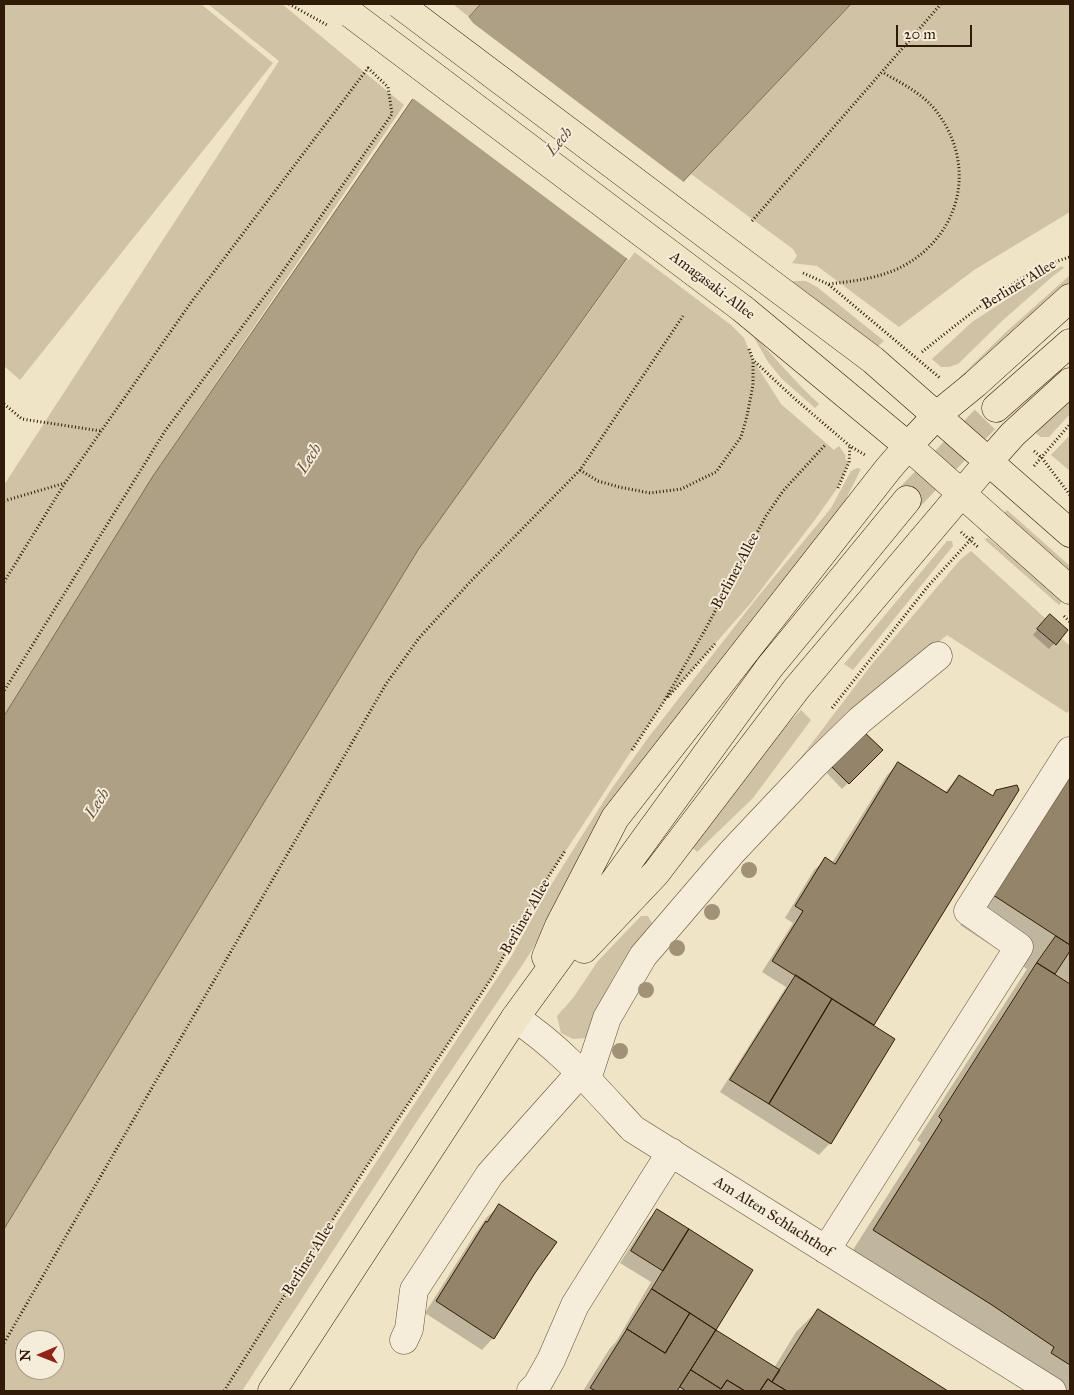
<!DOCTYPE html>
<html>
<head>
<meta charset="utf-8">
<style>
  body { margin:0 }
  #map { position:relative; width:1074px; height:1395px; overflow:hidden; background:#efe4c5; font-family:"IM FELL Great Primer",serif }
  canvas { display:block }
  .frame { position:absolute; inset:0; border:5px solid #301b08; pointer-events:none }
  .north { position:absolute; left:15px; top:1330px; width:50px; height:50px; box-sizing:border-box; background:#f5edd9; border:1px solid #a69985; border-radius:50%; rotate:269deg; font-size:14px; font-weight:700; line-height:20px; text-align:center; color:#301b08 }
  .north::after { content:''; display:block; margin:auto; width:18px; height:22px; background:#8f2418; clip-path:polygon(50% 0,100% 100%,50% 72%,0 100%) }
  .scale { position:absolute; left:896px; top:25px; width:76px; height:22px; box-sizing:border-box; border:2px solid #301b08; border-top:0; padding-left:6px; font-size:15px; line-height:18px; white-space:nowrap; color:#301b08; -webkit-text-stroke:4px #f5edd9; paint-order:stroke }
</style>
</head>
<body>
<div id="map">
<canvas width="1074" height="1395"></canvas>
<div class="frame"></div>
<div class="north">N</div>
<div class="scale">20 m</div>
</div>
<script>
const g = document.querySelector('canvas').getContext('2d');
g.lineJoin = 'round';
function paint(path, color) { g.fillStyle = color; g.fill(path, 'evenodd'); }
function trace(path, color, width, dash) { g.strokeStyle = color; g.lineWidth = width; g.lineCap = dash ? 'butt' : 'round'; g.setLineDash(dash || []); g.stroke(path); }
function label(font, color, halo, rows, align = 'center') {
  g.font = font + ' "IM FELL Great Primer",serif'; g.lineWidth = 4; g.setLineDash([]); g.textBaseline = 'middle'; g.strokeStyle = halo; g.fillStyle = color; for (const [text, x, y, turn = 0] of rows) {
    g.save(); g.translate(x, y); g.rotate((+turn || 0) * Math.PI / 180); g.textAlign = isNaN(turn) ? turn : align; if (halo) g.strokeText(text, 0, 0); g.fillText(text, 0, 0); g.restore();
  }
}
paint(new Path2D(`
  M4,4H201L273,63L20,380L4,366Z
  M208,4H282L404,105L153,476L4,716V485L279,61Z
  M453,4H481L469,17Z
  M851,4H1070V212L974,270L899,327L817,266L792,263L797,256L793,249L691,174Z
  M633,251L731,325L744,338L753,360L781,404L834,450L839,446L846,456L845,459L849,462L838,487L814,521L750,604L663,703L536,896L493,976L363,1172L267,1324L331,1231L511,957L546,893L612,788L648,738L756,599L831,508L851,471L857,468L861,469L840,511L764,604L646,757L556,912L525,961L417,1121L242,1391H4V1229L418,550ZM25,1340H55V1370H25Z
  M1062,266L1064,268L1053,276L1002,321L958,364L949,367H941L932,359L972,322L1041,277Z
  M1070,275V282L964,376L959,378L1006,332Z
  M792,281H806L817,287L884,341L877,347Z
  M752,334C775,357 795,382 819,404L815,408L782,379L768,362Z
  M1070,396V414L1049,437H1041L1037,434L1036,432L1044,420Z
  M1070,435V471L1051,455Z
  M1007,510L1070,566V573L1003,514Z
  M988,538L1063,600L1059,605L984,539Z
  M947,541H952L953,546L853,670L844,664Z
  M971,551L1046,619L1037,630L1055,645L1061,638L1070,646V709L1067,713L947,635L888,686L758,814L872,664L960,560Z
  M801,710L811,720L753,798L697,852L692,847L769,744Z
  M641,916H648L652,923C645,936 635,945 626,957C609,982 597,1010 586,1038L573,1039L561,1033L557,1016L573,998L598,961Z`), '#cfc2a5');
const water = new Path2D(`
  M481,4H851L677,188L418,550L4,1229V716L153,476L469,17Z`);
paint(water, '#aea085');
trace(water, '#7c6b53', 1);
paint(new Path2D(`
  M467,15L473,23L685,183L629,260L414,99H410Z`), '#efe4c5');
paint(new Path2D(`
  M1044,621L1066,630L1049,649L1033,635Z
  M862,732L881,750L842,789L824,770Z
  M898,764L944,793L959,776L992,797L997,791L1017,790L872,1025L830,1143L819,1155L720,1092L786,987L762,972L793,923L785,918L814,870L826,859L832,863L887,775Z
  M1070,767V981L1068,984L1070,985V1391H1054L851,1253L921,1143L917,1140L1027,969L960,925L1047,790Z
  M499,1206L555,1243L493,1338L482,1350L425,1313L475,1234L487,1217Z
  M657,1210L752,1270L714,1330L774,1368L796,1332L818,1310L946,1391H583L610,1348L616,1342L651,1282L620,1263L646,1222Z`), '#0003');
const building = new Path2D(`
  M1050,614L1068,630L1056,645L1037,629Z
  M862,730L883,750L849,784L829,764Z
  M898,762L947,793L959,775L993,796L996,790L1017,785L1019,790L874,1025L772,961L803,911L795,906L825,857L835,864Z
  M1070,769V945L990,893Z
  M1056,936L1070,945V951L1055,974L1037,963Z
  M1037,963L1070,984V1365L1051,1353L1054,1347L992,1305L873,1230L942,1120L939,1117Z
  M796,975L832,999L769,1104L730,1080Z
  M832,999L895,1039L831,1144L769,1104Z
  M499,1204L557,1242L535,1273L494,1339L436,1301L486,1221L487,1222Z
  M657,1209L689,1229L663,1271L631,1251Z
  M689,1229L753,1270L716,1330L652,1289Z
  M652,1289L690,1313L665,1353L627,1329Z
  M818,1309L948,1391H787L772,1382Z
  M690,1313L716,1330L677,1391H596L590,1388L627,1329L665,1353Z
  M716,1330L780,1370L772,1382L768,1379L760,1391H745L727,1380L721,1389L691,1370Z
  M691,1370L721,1389L727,1380L745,1391H686L680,1387Z
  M768,1379L772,1382L787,1391H760Z`);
paint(building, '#93846a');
trace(building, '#301b08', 1);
trace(new Path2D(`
  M907,500L996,408`), '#c9bc9f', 28, [28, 14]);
const minor = new Path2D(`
  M515,1018C561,1048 596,1089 633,1129L1052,1391
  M587,1079L607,1018L643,956L732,852L816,763L860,720L938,656
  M826,1250L1019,947L968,911L1070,751
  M404,1340L409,1329L414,1290L490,1174L581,1072
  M531,1391L537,1385L551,1360L575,1305L671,1152`);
const major = new Path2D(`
  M765,279L873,360L1070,533
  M743,309L908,446L1070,590
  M996,408L1070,343
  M584,949L656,873L797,688L989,461L1013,434L1070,382
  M546,957L559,926L615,818L888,469L908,446L937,415L975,384L1070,298
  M272,1391L515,1018L769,668L907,500`);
trace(minor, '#604d37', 29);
trace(major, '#301b08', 29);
trace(new Path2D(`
  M289,4L327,25
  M752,221L941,4
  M803,273L828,284L940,378
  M829,284C855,281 882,278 905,265C965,231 977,158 932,106C918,91 899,82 882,72
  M749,349L753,360L795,399L850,446L865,455
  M922,352C964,319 1018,272 1070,257
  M4,404L22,419L101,431
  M1034,451L1042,458L1070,495
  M1034,466L1070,424
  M580,470L598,481L619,487L650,493L681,489L716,472L741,437L747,416L753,385V360
  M838,488L849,462L850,446
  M4,501L65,483
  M961,532L979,548
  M4,582L65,483L192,301L368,68L388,87L392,114L276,281L165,431L4,691
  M1064,616L1070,622
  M668,697L715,644
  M832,708L929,585L973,537
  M632,750L663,703L705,630L766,516L783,491L826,444
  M4,1343L386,684L419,638L471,581L580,470L683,316
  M224,1391L363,1172L493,976L536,896L565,851`), '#301b08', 3, [1, 2.5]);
trace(minor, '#f5edd9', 28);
trace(major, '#efe4c5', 28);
const majorBridge = new Path2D(`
  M399,4L765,279
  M351,14L743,309`);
trace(majorBridge, '#301b08', 29, []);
trace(majorBridge, '#efe4c5', 28);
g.fillStyle = '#a09177';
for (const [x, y] of [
  [749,870],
  [712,912],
  [677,948],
  [646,990],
  [620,1051]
]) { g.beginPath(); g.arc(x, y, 8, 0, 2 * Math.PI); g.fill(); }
label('15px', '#301b08', '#f5edd9', [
  ["Berliner Allee",1019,285,-31],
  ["Amagasaki-Allee",712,286,37],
  ["Berliner Allee",736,571,-62],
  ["Berliner Allee",526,917,-60],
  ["Am Alten Schlachthof",773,1217,32],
  ["Berliner Allee",309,1259,-58]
]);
label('italic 16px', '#62503a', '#f5edd9', [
  ["Lech",560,142,-50],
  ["Lech",310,459,-58],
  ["Lech",98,804,-58]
]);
</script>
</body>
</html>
